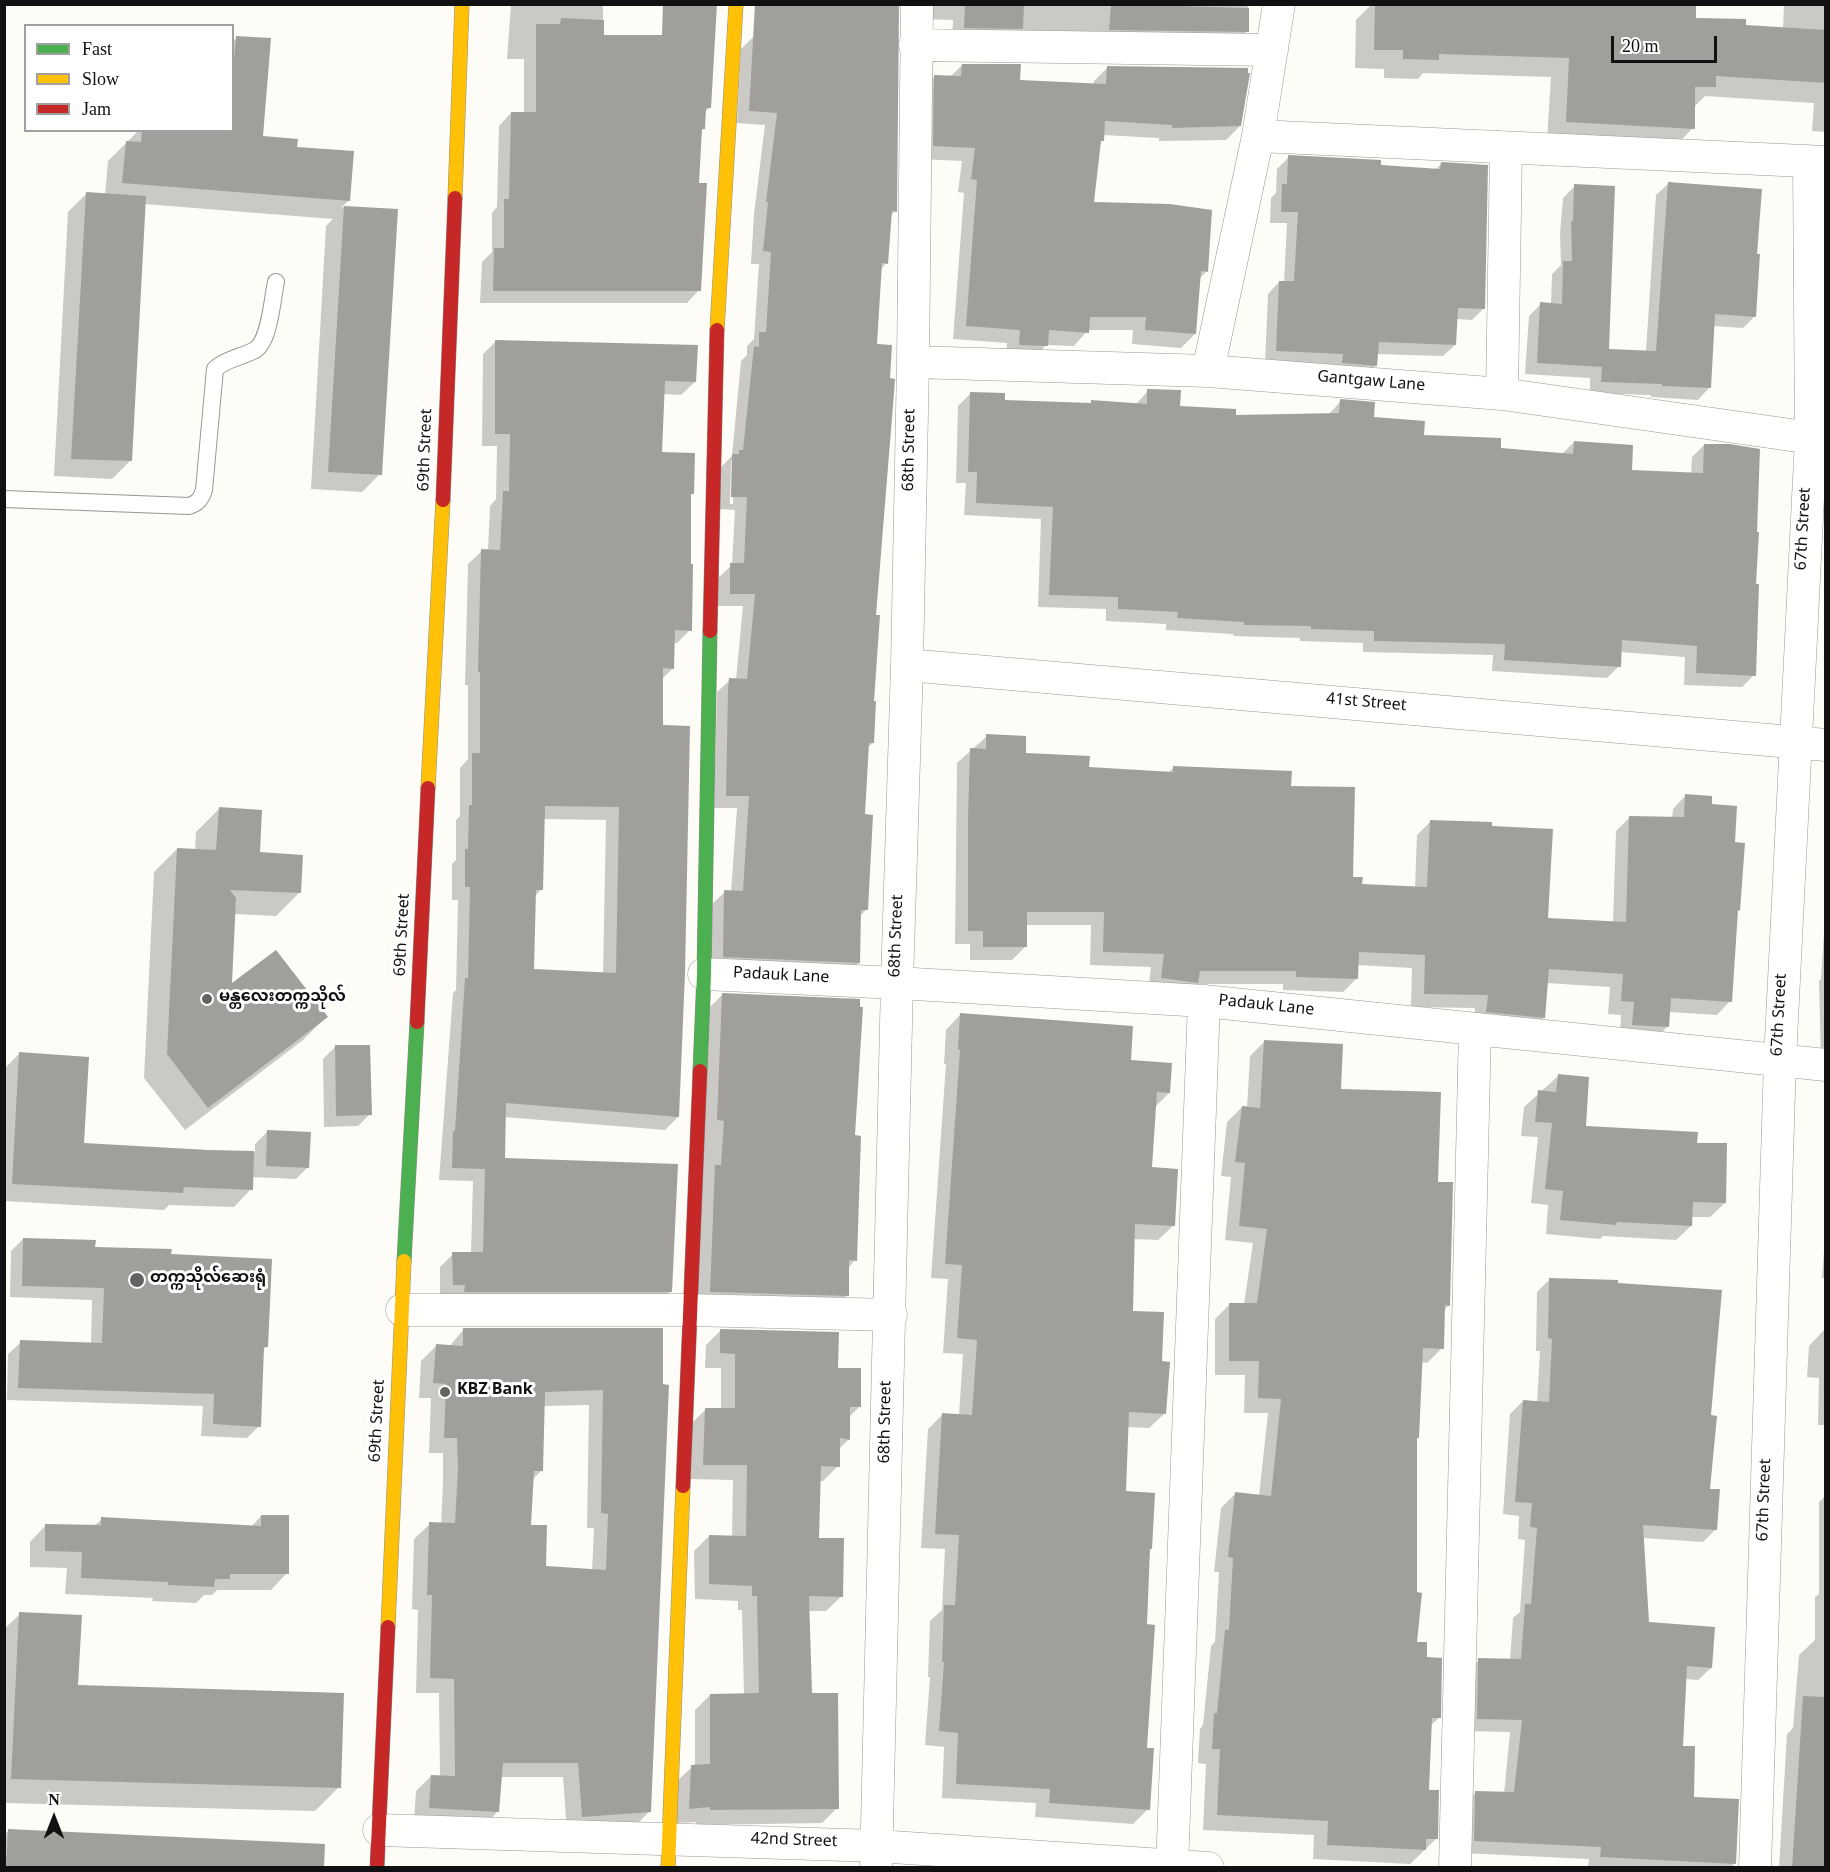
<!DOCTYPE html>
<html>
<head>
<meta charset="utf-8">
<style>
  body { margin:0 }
  #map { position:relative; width:1830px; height:1872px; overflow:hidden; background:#fdfcf7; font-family:Georgia,serif }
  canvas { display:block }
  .frame { position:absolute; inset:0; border:6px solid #111; pointer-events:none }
  .legend { position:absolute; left:24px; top:24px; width:210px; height:108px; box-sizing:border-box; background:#fff; border:2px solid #a0a0a0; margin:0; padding:8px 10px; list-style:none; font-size:18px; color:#111 }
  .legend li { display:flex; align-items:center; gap:12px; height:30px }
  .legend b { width:30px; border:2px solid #a0a0a0 }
  .north { position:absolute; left:24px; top:1788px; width:60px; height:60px; -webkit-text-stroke:4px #fff; paint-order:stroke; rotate:0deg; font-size:16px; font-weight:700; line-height:24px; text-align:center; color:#111 }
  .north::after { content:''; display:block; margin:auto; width:21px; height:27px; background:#111; clip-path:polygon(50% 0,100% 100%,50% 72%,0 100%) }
  .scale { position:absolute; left:1611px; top:36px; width:106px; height:27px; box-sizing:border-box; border:3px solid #111; border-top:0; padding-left:8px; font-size:18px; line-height:21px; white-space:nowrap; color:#111; -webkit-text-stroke:4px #fff; paint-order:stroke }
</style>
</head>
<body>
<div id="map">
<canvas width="1830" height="1872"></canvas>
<div class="frame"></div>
<ul class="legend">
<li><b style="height:8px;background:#4caf50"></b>Fast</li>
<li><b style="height:8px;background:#ffc107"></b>Slow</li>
<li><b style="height:8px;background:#c62828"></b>Jam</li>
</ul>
<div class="north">N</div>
<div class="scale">20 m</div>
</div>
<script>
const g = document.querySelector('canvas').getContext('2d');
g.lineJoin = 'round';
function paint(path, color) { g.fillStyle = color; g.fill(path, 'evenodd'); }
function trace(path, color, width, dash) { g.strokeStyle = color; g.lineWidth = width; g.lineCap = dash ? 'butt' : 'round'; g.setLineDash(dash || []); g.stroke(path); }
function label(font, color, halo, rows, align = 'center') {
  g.font = font + ' Georgia,"Noto Sans Myanmar",serif'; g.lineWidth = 6; g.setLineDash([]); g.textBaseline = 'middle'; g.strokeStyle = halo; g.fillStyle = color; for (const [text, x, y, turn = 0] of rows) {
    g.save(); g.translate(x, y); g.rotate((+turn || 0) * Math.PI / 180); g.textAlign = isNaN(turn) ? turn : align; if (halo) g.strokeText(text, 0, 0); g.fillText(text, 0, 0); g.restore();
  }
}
paint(new Path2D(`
  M511,4H603V36L710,107L704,113L703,129L701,131L697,184L699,290L687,303H480L482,262L492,252V213L497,207L499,126L511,113L524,114V59H507Z
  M810,4H897L895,211L890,216L886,263L881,269L876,345L873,743L867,748L863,815L867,909L859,917V963L846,975L711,969L712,904L725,892H731L737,808H714L717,692L730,680H736L743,606H718V578L732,565L735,510L719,509L720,468L732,456L741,361L747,355V346L754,339L759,264H751L754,214L765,125L737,123L741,49L754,36H809ZM734,458L733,504H730L731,461Z
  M917,4H1248L1247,31L1235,44L952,40L953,20L923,19Z
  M1372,4H1695V20L1783,29L1784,4H1826V132L1812,131L1814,103L1705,96L1695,106L1693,128L1674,147L1547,141L1551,77L1423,73L1418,79L1384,78V69L1355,68L1356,20Z
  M237,38L262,137L296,148L349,200L342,207L396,211L380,474L362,492L311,489L326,226L333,219L144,204L130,461L112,479L54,476L68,212L86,194L105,195L108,161L139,130H232V42Z
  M962,65L1019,81L1094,85V81L1108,67L1240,126L1226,140L1159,141V138L1103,135L1102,140L1099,144L1093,203L1207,271L1199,279L1195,334L1181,348L1132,344L1133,330H1088L1074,346L1046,345L1033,359L1006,358L1007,343L953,339L964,193L958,192L962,161L920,159L921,90L935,76L950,77Z
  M1289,157L1435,170L1441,164L1484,308L1472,320L1456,319L1455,345L1443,356L1377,354L1376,365L1364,377L1265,362L1268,294L1279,282H1284L1287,223H1270L1271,198L1276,193L1277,169Z
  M1668,184L1755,256V316L1743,328L1713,326L1709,388L1698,400L1651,397V395L1590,393V378L1525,374L1529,316L1541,304L1551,305L1552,274L1561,265L1560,234L1563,198L1575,186L1607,350L1646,352L1656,195Z
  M496,341L695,382L681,395L663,394L661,453L692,494L689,497L690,630L677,643H673V668L661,680L678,1117L665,1130L504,1117L503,1160L671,1291L658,1305L440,1298V1267L453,1254H471L473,1181L439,1180L453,993L456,990L458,900H452V864L456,860V820L460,816V768L468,759V685H465L468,564L482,551H488L490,506L496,499L497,446H482L483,354ZM543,819L606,820L603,974L532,970L534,897L542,889Z
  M1148,391L1179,408L1235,417L1328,415L1341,401L1373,419L1423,437L1499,449L1562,454L1574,442L1630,472L1691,474L1692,457L1704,445L1754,585V675L1742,687L1684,685L1685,657L1620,652L1619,666L1607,678L1492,671L1493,655L1363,652V643L1300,641V638L1233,636V634L1166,630V624L1106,621V609L1038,607L1041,519L964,515L966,483H956L958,406L970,394L1003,402L1089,405L1092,402L1136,404Z
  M987,736L1024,754L1088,768L1168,773L1174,767L1289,787L1352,878L1361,886L1415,888L1417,835L1430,822L1547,919L1613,923L1616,831L1630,817L1672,818L1673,809L1686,795L1710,806L1734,844L1739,910L1736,912L1730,1001L1717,1015L1669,1012L1668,1026L1654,1040L1620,1037L1621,1015L1608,1014L1610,987L1546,983L1544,1017L1530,1031L1474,1025L1475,1008L1411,1007L1412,968L1357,965L1356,979L1343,992L1283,990V984H1195L1184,995L1148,991L1151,967L1090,965L1091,925H1025V947L1012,960H970V944H955L957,763Z
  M219,809L259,853L299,893L276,916L234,914L230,987L326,1017L303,1040L185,1130L144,1078L154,872L177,849L195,850L196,832Z
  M1826,902V1067L1821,1063L1819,981L1821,979Z
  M723,994L853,1137L855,1260L848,1268L847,1295L831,1312L694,1308L706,1011Z
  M960,1015L1129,1062L1169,1093L1155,1107L1150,1168L1173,1226L1158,1240L1133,1239L1131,1313L1161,1362L1164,1414L1149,1428L1127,1427L1125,1493L1148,1551L1145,1626V1749L1148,1809L1133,1824L1035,1817L1036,1803L942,1798L944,1747L925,1745L930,1677H928L930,1621L942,1610L945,1549L921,1548L928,1429L943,1414L959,1415L963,1354L943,1353L948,1279L931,1278L946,1064H944L946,1030Z
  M1264,1042L1339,1091L1436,1183L1449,1305L1443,1311L1442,1348L1427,1363L1421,1362L1415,1440L1416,1643L1425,1659L1439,1718L1430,1726L1427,1791L1436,1839L1410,1864L1313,1859L1314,1835L1203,1830L1206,1764L1198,1763L1200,1729L1203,1725L1211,1646L1215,1642L1219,1572H1214L1221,1508L1236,1493L1259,1496L1268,1413H1244L1245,1375H1215V1319L1230,1304H1244L1253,1243L1225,1240L1231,1177L1221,1176L1227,1122L1242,1107L1247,1108L1250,1056Z
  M335,1047L370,1114L358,1126L324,1127L323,1059Z
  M19,1054L82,1145L255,1152V1144L267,1132L308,1167L296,1179L252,1177L251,1189L234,1207L169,1205L164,1210L4,1201V1069Z
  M1558,1076L1584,1127L1695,1144L1725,1203L1710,1217H1691V1226L1676,1240L1603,1236L1600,1239L1546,1234L1548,1205L1531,1203L1538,1137L1521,1136L1524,1107Z
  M1826,1224V1278H1822Z
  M23,1239L94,1249L170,1256L266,1347L262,1351L259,1426L247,1438L201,1436L203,1406L7,1400L8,1354L21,1342L91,1344L92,1300L10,1297L11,1251Z
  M1550,1279L1710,1417L1709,1490L1716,1529L1703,1542L1643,1538L1648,1624L1711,1668L1698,1680L1685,1679L1681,1747L1693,1799L1735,1863L1730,1868H1588L1589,1859L1462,1853L1463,1806L1475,1793L1504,1794L1510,1732L1464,1731L1466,1673L1479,1660L1510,1661L1513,1618L1520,1612L1525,1540L1518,1539L1519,1516L1503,1514L1510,1414L1523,1401L1537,1402L1540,1351H1536L1537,1292Z
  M464,1329H661L650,1811L635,1826L567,1832L563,1777H500L498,1811L483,1827L414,1822L416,1791L431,1776L440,1777L439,1693H416L418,1610L412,1609L414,1539L430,1524H441L443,1485V1453H429L431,1398H419L421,1361L436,1346L449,1347ZM589,1405L587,1528H594L592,1571L544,1567L530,1526L532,1480L541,1471L543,1406Z
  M721,1330L837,1369L859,1407L849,1417L848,1440L838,1450V1466L823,1481H819L818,1540L842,1596L826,1611H808L810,1694L837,1808L822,1823L696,1825V1822L675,1823L676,1782L692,1767L695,1766V1710L710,1695H744L742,1610H738V1601L695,1599L694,1551L709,1536L732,1537L733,1480L689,1479L691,1424L706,1409H721V1368H705L706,1345Z
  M1824,1330L1826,1331V1425H1818L1819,1378L1807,1377L1809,1346Z
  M1826,1475V1868H1779L1787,1734L1793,1728L1799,1655L1815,1640V1597L1819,1594V1502L1824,1497Z
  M261,1516L287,1573L271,1590H217L212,1595H204L196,1603L152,1601L153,1598L65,1594L67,1568L30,1567V1542L46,1525L94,1526L102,1519L251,1527Z
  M20,1614L77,1687L339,1787L315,1811L4,1803V1629Z
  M9,1830L299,1868H4V1835Z
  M427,1866L469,1868H426Z`), '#0003');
paint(new Path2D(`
  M663,4H717L711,108H706L705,129H702L699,183H707L701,291H493L494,248H504V199H509L511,112H536V24H560L561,18L604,20V35H662Z
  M755,4L899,6L897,212L892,211L888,264L882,263L877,344L892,345L890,378L895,379L894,393L876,615H880L874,701H876L874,743H869L865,814L873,815L868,910H861L860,963L723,957L724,890L743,891L749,796H726L728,689L729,678L747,679L755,594H730V563H744L747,497H731L732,454H739V450H743L754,346L759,347V332H766L771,252L763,251L768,202H766L777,113L749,111Z
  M965,4H1024L1023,29L964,28Z
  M1111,4L1249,8V32L1109,30Z
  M1375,4H1696V18L1746,19V25L1826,30V83L1716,76V87H1695V129L1566,122L1569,58L1439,54V60L1403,59V50H1374Z
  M236,36L271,38L263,136L298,139L297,147L354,151L350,201L122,183L126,141L141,142L142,130H232V84Z
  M962,64H1021L1020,80L1106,84L1107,66L1248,68V73H1250L1241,126L1172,128V125L1105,121L1104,141H1101L1094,202L1170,204L1212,210L1208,272L1201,271L1196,334L1145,330L1146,317H1090L1089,333L1049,330L1048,346L1019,345L1020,330L966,326L977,180L971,179L975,148L933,146L934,75L961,76Z
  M1288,155L1381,160V165L1440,169L1441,162L1488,165L1485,309L1458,308L1456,345L1379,342L1377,366L1342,363L1343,354L1276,351L1279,281H1294L1298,212H1281L1282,184H1287Z
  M1668,182L1762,189L1757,254H1760L1756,317L1715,314L1711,388L1662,386V384L1601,382L1602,367L1537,363L1540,302L1562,304L1563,261H1572L1571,221H1573L1574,184L1615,186L1609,349L1656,351Z
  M86,192L146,196L132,461L71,459Z
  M344,206L398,209L382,475L328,472Z
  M495,340L698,345L696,382L665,381L662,452L695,453L694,494H691V564H693L692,631L675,630L674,669L663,668V725L690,726L685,973L679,1117L506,1103L505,1158L678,1164L672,1292H464L465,1285H453L452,1252H483L485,1169L452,1168L453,1131H455L465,978H468L470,887H465V849H468L469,805H472V753H480V672H478L481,549L500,550L503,491H509L510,434H495ZM545,806L619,807L616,973L534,969L536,890H543Z
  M1147,389L1181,390L1180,406L1236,409V415L1339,413L1340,399L1375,402L1374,417L1425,421L1424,435L1501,438V448L1573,454L1574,441L1633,445L1632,470L1703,473L1704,444H1730L1760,449L1757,532H1759L1756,584H1759L1756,676L1696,673L1697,646L1622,640L1621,667L1504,660L1505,644L1374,641V631L1311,629V626L1244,625V622L1177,618L1178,612L1118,609V597L1049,595L1053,507L976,503L977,472H968L970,392L1005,393V400L1091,403V400L1147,404Z
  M986,734L1026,736V753L1090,756L1089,767L1173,772V766L1292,771L1291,786L1355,787L1353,877H1363L1362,884L1427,887L1430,820L1492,822V826L1553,829L1548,918L1626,922L1629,816L1684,817L1685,794L1712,796V804L1737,806L1735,842L1745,843L1740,911L1738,910L1732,1002L1671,998L1669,1027L1632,1025L1634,1002L1621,1001L1623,974L1549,969L1545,1018L1486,1012L1488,995L1424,994L1425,955L1359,952L1358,979L1296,977V971H1200L1198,983L1161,978L1164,954L1103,952L1104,912H1027V947H983V931H968V817L970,748L986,749Z
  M219,807L262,810L260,852L303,855L301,893L230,890L236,898L232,983L276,950L328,1017L208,1108L167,1054L177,848L216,850Z
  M722,993L860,999V1007H863L855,1135L861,1136L857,1261L849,1260V1296L710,1292L715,1165H721L724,1121L717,1120Z
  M960,1013L1133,1026L1131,1060L1172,1063L1170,1093L1157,1092L1152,1167L1178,1169L1175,1226L1135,1224L1133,1311L1164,1312L1162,1361L1170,1362L1166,1414L1129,1412L1126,1491L1155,1493L1152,1549H1150L1147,1624L1155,1625L1147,1748H1154L1150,1810L1049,1803L1050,1789L956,1784L958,1733L939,1731L944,1662H942L944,1605H955L959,1535L935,1534L942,1413L972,1415L977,1340L957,1338L962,1265L945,1264L960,1050L958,1049Z
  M1264,1040L1343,1044L1341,1089L1441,1092L1438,1182H1453L1450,1306L1445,1305L1444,1349L1423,1348L1419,1438H1417V1592L1422,1593L1417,1642H1427V1657L1442,1658L1441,1718H1432L1429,1790H1439L1438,1839H1426V1850L1327,1845L1328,1821L1217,1815L1220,1749H1212L1214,1713H1217L1225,1630H1229L1233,1558L1228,1557L1235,1492L1271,1496L1281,1399L1258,1398L1259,1361H1229V1303H1257L1267,1229L1239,1226L1245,1163L1235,1162L1242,1106L1260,1108Z
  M335,1045H370L372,1115L336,1116Z
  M19,1052L89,1057L84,1143L208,1150L254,1151L253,1190L184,1187L183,1193L12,1184Z
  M1558,1074L1589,1077L1586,1126L1698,1132L1697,1143H1727L1726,1203L1693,1202L1692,1226L1617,1222L1616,1225L1560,1220L1563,1191L1545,1189L1552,1123L1535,1122L1538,1090L1556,1092Z
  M267,1130L311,1132L309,1168L266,1166Z
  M23,1238L96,1240L95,1247L172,1249L171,1254L272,1259L268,1347H264L261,1427L213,1424L214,1394L18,1388L20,1340L102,1343L104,1288L22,1286Z
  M1549,1278L1618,1280V1283L1722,1290L1711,1415L1717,1416L1710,1489H1720L1717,1530L1643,1525L1649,1622L1715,1627L1712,1668L1687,1666L1683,1746H1695L1694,1797L1739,1799L1736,1864L1600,1857L1601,1847L1474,1841L1475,1791L1514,1792L1522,1720L1477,1719L1478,1658L1521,1659L1525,1604H1531L1537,1528L1530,1527L1532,1503L1515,1502L1523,1400L1549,1402L1552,1339L1548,1338Z
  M463,1328H663V1384L669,1385L651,1812L582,1817L578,1763H503L499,1812L429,1808L431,1775L455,1776L454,1679L430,1678L432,1595H427L429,1522L455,1523L458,1469L457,1438H444L446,1384L433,1383L436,1344L463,1346ZM603,1390L601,1513L608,1514L606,1570L546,1566L547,1525H531L534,1471H543L545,1392Z
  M720,1329L839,1332L838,1368H861V1407H850V1440L840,1438V1467L821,1466L819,1538H844L843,1597L809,1596L812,1693H838L839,1809L710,1810V1807L689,1809L691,1765L710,1764V1694L759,1693L757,1596H752V1586L709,1584V1535L746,1536L747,1465H703L705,1408H735V1354L720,1353Z
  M261,1515H289V1574H230V1579H215L214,1587L168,1585V1582L81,1578L82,1552L45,1551V1524L101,1525V1517L261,1526Z
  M19,1612L82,1615L78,1685L344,1693L341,1788L11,1779Z
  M1803,1696L1826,1697V1868H1792Z
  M8,1829L325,1844L324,1868H6Z`), '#a19f9c');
const lane = new Path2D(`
  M4,499L189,506C198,503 201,499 204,490L215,369C226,359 241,357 253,351C270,344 272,299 276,282`);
const street = new Path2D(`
  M915,45L1272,50
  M1258,136L1826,162
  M913,362L1208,371L1502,394L1826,440
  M1208,371L1258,136L1279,4
  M1502,394L1506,149
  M907,665L1826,745
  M704,974L897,983L1204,1001L1826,1065
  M402,1310H690L891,1315
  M379,1830L877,1846L1208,1868
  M876,1868L897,983L907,665L913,362L917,4
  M1172,1868L1204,1001
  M1455,1868L1475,1029
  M1755,1868L1780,1060L1811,438L1809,162`);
const fast = new Path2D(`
  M700,1071L704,974L710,631
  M404,1261L417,1022`);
const slow = new Path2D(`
  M455,198L462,4
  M717,330L736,4
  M428,788L443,500
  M388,1627L404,1261
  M668,1868L683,1486`);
const jam = new Path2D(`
  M443,500L455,198
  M710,631L717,330
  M417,1022L428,788
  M683,1486L700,1071
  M377,1868L388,1627`);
trace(lane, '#979795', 18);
trace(street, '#979795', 33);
trace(fast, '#8e8d8b', 15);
trace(slow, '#8e8d8b', 15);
trace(jam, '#8e8d8b', 15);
trace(lane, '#fffffe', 16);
trace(street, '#fffffe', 32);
trace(fast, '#4caf50', 14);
trace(slow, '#ffc107', 14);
trace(jam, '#c62828', 14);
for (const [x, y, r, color] of [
  [207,999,6,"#646362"],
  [137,1280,8,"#646362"],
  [445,1392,6,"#646362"]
]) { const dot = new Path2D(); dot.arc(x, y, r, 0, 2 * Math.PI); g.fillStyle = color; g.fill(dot); trace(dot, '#fff', 2); }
label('16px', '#111', '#fff', [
  ["Gantgaw Lane",1371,384,5],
  ["69th Street",428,450,-88],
  ["68th Street",912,450,-89],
  ["67th Street",1806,529,-87],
  ["41st Street",1366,705,5],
  ["69th Street",405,935,-87],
  ["68th Street",899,936,-88],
  ["Padauk Lane",781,978,3],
  ["Padauk Lane",1266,1008,6],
  ["67th Street",1782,1015,-87],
  ["69th Street",380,1421,-87],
  ["68th Street",888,1422,-89],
  ["67th Street",1767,1500,-88],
  ["42nd Street",794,1843,2]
]);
label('bold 16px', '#111', '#fff', [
  ["မန္တလေးတက္ကသိုလ်",219,999],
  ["တက္ကသိုလ်ဆေးရုံ",150,1280],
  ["KBZ Bank",457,1392]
], 'left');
</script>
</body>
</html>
